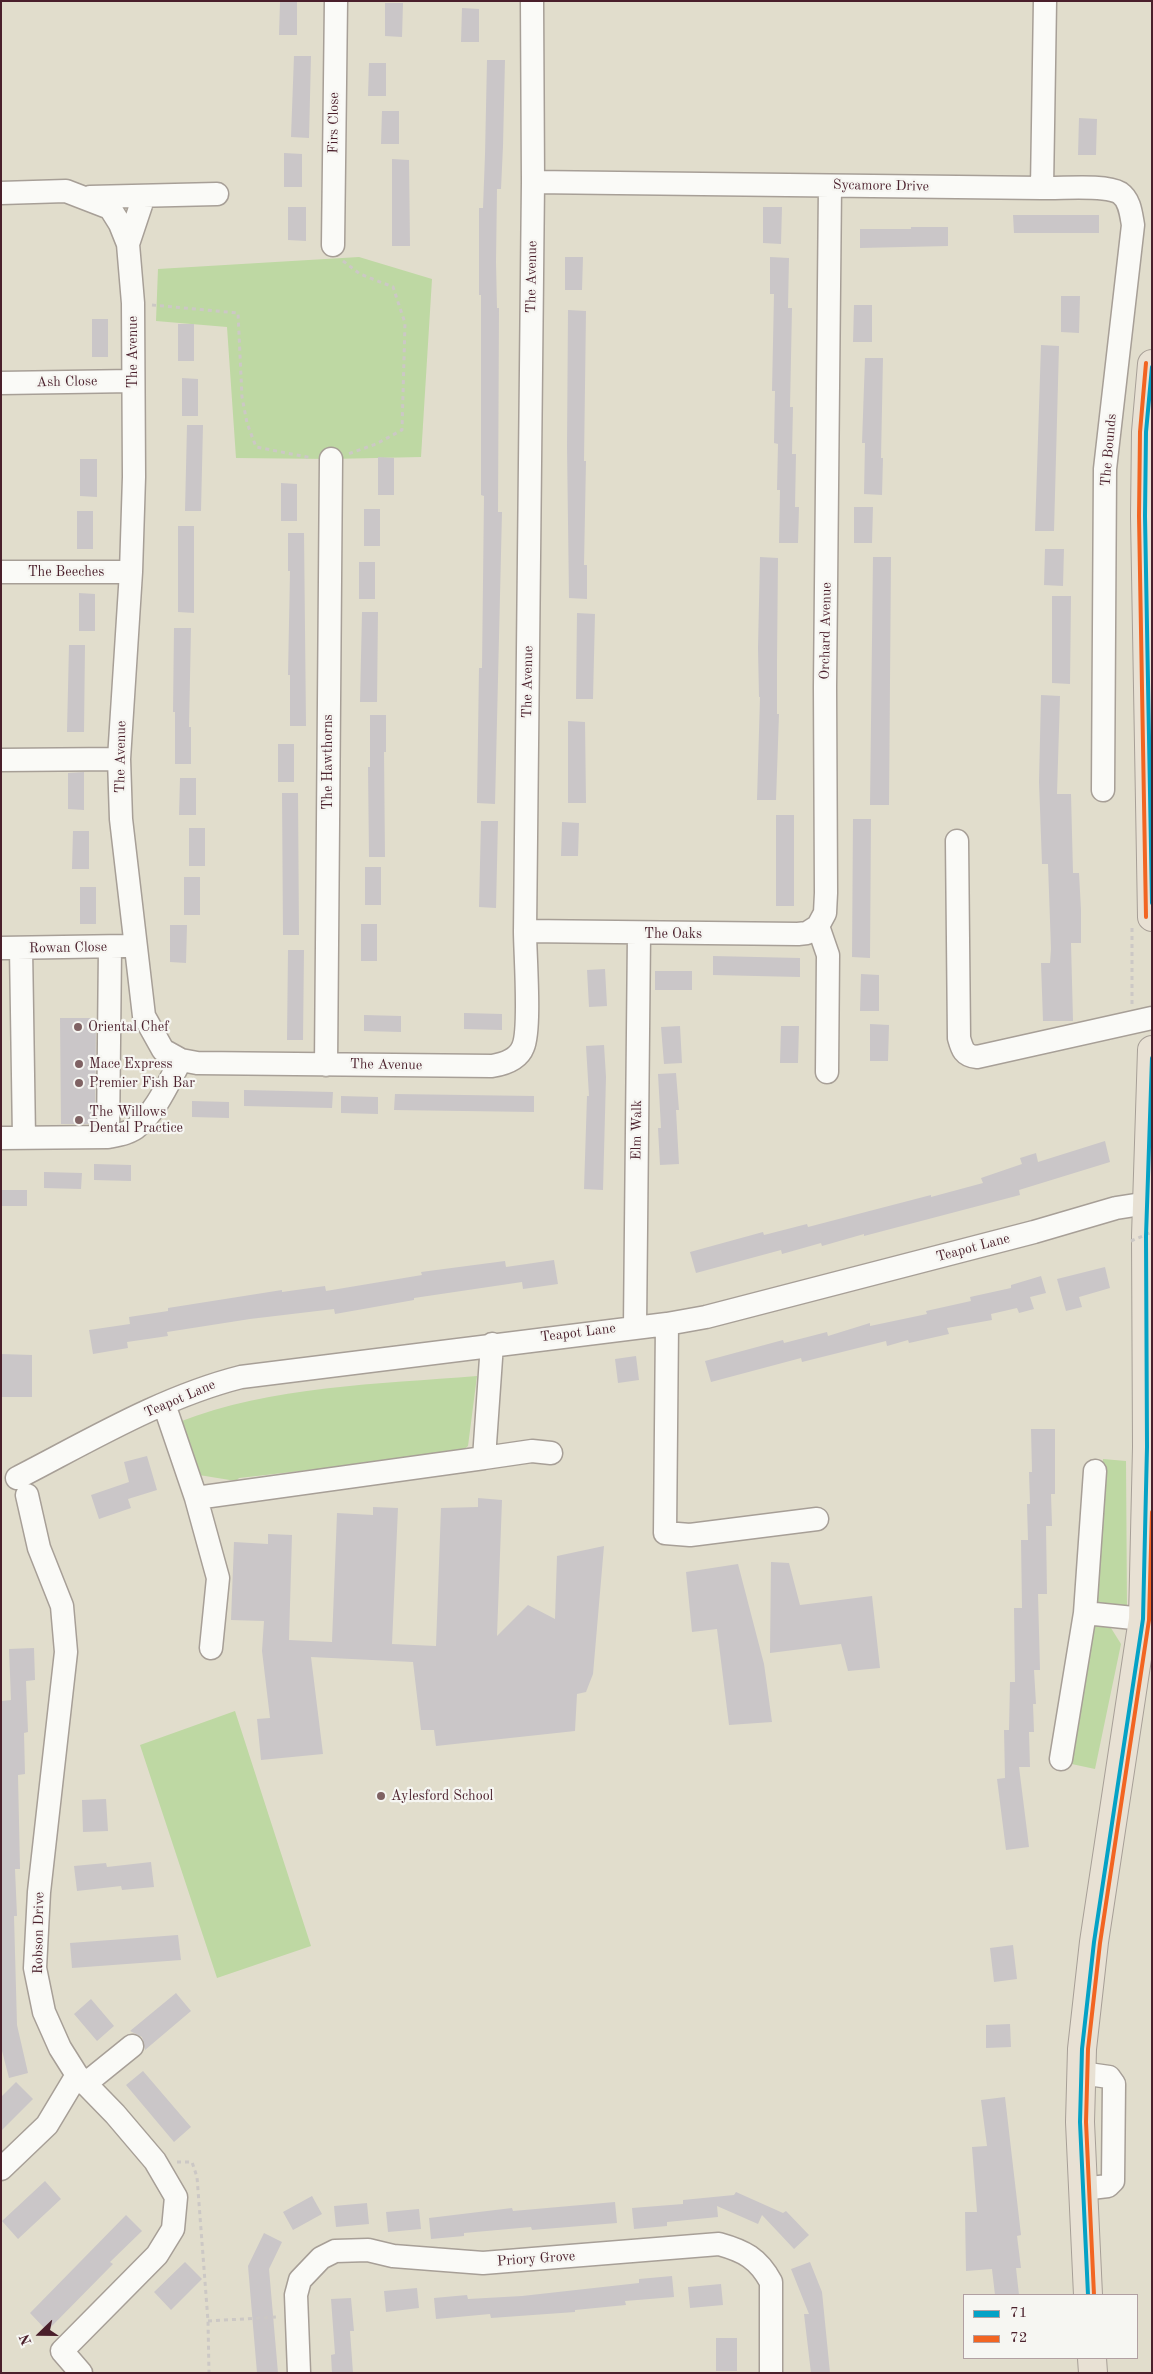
<!DOCTYPE html>
<html>
<head>
<meta charset="utf-8">
<style>
  body { margin:0 }
  #map { position:relative; width:1153px; height:2374px; overflow:hidden; background:#e1ddcc; font-family:"Old Standard TT",serif }
  canvas { display:block }
  .frame { position:absolute; inset:0; border:2px solid #4a1f2b; pointer-events:none }
  .legend { position:absolute; left:963px; top:2294px; width:175px; height:65px; box-sizing:border-box; background:#f6f6f2; border:1px solid #b1a0a2; margin:0; padding:6px 9px; list-style:none; font-size:15px; color:#4a1f2b }
  .legend li { display:flex; align-items:center; gap:10px; height:25px }
  .legend b { width:25px; border:1px solid #b1a0a2 }
  .north { position:absolute; left:15px; top:2309px; width:50px; height:50px; -webkit-text-stroke:4px #f6f6f2; paint-order:stroke; rotate:248deg; font-size:14px; font-weight:700; line-height:20px; text-align:center; color:#4a1f2b }
  .north::after { content:''; display:block; margin:auto; width:18px; height:22px; background:#4a1f2b; clip-path:polygon(50% 0,100% 100%,50% 72%,0 100%) }
</style>
</head>
<body>
<div id="map">
<canvas width="1153" height="2374"></canvas>
<div class="frame"></div>
<ul class="legend">
<li><b style="height:6px;background:#04a2c6"></b>71</li>
<li><b style="height:6px;background:#f26522"></b>72</li>
</ul>
<div class="north">N</div>
</div>
<script>
const g = document.querySelector('canvas').getContext('2d');
g.lineJoin = 'round';
function paint(path, color) { g.fillStyle = color; g.fill(path, 'evenodd'); }
function trace(path, color, width, dash) { g.strokeStyle = color; g.lineWidth = width; g.lineCap = dash ? 'butt' : 'round'; g.setLineDash(dash || []); g.stroke(path); }
function label(font, color, halo, rows, align = 'center') {
  g.font = font + ' "Old Standard TT",serif'; g.lineWidth = 4.5; g.setLineDash([]); g.textBaseline = 'middle'; g.strokeStyle = halo; g.fillStyle = color; for (const [text, x, y, turn = 0] of rows) {
    g.save(); g.translate(x, y); g.rotate((+turn || 0) * Math.PI / 180); g.textAlign = isNaN(turn) ? turn : align; if (halo) g.strokeText(text, 0, 0); g.fillText(text, 0, 0); g.restore();
  }
}
paint(new Path2D(`
  M359,257L432,279L421,457L331,459L236,458L227,327L156,321L158,269Z
  M477,1376L468,1446L459,1453L239,1478L236,1481L199,1475L179,1422C271,1386 379,1384 477,1376Z
  M1103,1459L1126,1461L1127,1608L1098,1607L1093,1596Z
  M1097,1624L1111,1628L1121,1644L1095,1769L1067,1763L1087,1631Z
  M235,1711L311,1946L217,1978L140,1745Z`), '#bed8a3');
paint(new Path2D(`
  M280,2H297V35H279Z
  M385,3H403L402,37L385,36Z
  M462,8L479,9V42H461Z
  M294,56H311L309,138L291,137Z
  M487,60H505L503,146L501,189H497L496,262L497,308H499L498,512H502L495,804L477,803L479,668H482L484,496L481,495V295H479V208H483L485,155Z
  M369,63H386V96H368Z
  M382,111H399V144H381Z
  M1079,118L1097,119L1096,155H1078Z
  M284,153L302,154V187H284Z
  M392,159L409,160L410,246H392Z
  M288,207H306V241L288,240Z
  M763,207H782L781,244L763,243Z
  M1013,215H1099V233H1014Z
  M911,227H948V246L860,248V229H911Z
  M565,257H583L582,290H565Z
  M770,257L789,258L788,308H792L790,407H793L792,454H796L795,507H799L798,543H779L780,490H777L778,444L774,443L775,391H772L774,294H770Z
  M1061,296H1080L1079,333L1061,332Z
  M854,305H872V342H853Z
  M568,310L586,311L584,461H586L584,565H587V599L569,598L567,446Z
  M92,319H108V357H92Z
  M178,324H194V361H178Z
  M1041,345L1059,346L1054,531H1035Z
  M865,358H883L881,458H883L882,495L864,494L865,443H862Z
  M182,378L198,379V416H182Z
  M187,425H203L201,511H185Z
  M378,457L394,458V495H378Z
  M80,459H97V497L80,496Z
  M281,483L297,484V521H281Z
  M854,507H873L872,543H854Z
  M364,509H380V546H364Z
  M77,511H93V549H77Z
  M178,526H194V613L178,612Z
  M288,533H304L306,726H290V675H288L290,571H288Z
  M1045,549H1064L1063,586L1044,585Z
  M760,557L778,558L777,661V714H779L776,800H757L760,697H759L758,648Z
  M873,557H891L889,805H870Z
  M359,562H375V599H359Z
  M79,593L95,594V631H79Z
  M1052,596H1071L1070,684L1052,683Z
  M362,612H378L377,702H360Z
  M577,613L595,614L593,699H576Z
  M174,628H191L189,727H191V764H175V712H173Z
  M69,645H85L84,732H67Z
  M1041,695L1060,696L1057,794H1071L1073,873H1079L1081,910V943H1071L1073,1021H1043L1041,963H1050L1051,949L1048,864H1042L1039,782Z
  M370,715H386V752H384L385,857H369L368,767H370Z
  M568,721L585,722L586,803H568Z
  M278,744H294V782H278Z
  M84,772V810L68,809V773Z
  M180,778H196V815H179Z
  M282,793H298L299,935H283Z
  M776,815H794V906H776Z
  M853,819H871L870,958L852,957Z
  M481,821H498L496,908L479,907Z
  M562,822L579,823L578,856H561Z
  M189,828H205V866H189Z
  M73,831H89V869H72Z
  M365,867H381V905H365Z
  M184,877H200V915H184Z
  M80,887H96V924H80Z
  M361,924H377V961H361Z
  M170,925H187L186,963L170,962Z
  M288,950H304L303,1040H287Z
  M713,956L800,958V977L713,975Z
  M605,969L607,1006L589,1007L587,970Z
  M655,971H692V990H655Z
  M861,974L879,975V1011H860Z
  M464,1013L502,1014V1030L464,1029Z
  M364,1015L401,1016V1032L364,1031Z
  M60,1018H96L95,1124H61Z
  M870,1024L889,1025L888,1061H870Z
  M680,1026L682,1063L664,1064L661,1027Z
  M781,1026H799L798,1063H780Z
  M604,1045L606,1077L603,1190L584,1189L587,1096H589L586,1046Z
  M676,1073L679,1110H676L679,1164L660,1165L658,1128H661L658,1074Z
  M244,1090L333,1092L332,1108L244,1106Z
  M395,1094L534,1096V1112L394,1110Z
  M341,1096L378,1097V1114L341,1113Z
  M192,1101L229,1102V1118L192,1117Z
  M1105,1141L1110,1162L1019,1190L1020,1195L864,1236V1234L822,1246L821,1243L782,1254L781,1250L696,1273L690,1252L763,1232L764,1235L807,1224L808,1227L931,1195V1197L983,1183L981,1178L1022,1164L1020,1158L1036,1153L1038,1162Z
  M94,1164L131,1165V1181L94,1180Z
  M44,1172L82,1173L81,1189L44,1188Z
  M1,1190H27V1206H1Z
  M554,1260L558,1284L523,1289L522,1282L414,1298V1300L335,1314L334,1309L250,1319L167,1332L168,1336L127,1342L128,1348L93,1354L89,1330L130,1324L129,1317L168,1311V1308L282,1290V1292L325,1286L326,1291L422,1275L421,1272L505,1261L506,1267Z
  M1105,1267L1110,1288L1079,1297L1082,1307L1066,1311L1057,1279Z
  M1041,1276L1046,1293L1030,1297L1034,1309L1019,1313L1017,1308L991,1314L992,1320L947,1328L949,1334L909,1343L908,1340L887,1346L886,1341L802,1362L801,1358L711,1382L705,1361L783,1340L784,1343L827,1332L828,1336L870,1323V1326L927,1314L926,1311L971,1301L970,1297L1011,1288V1285Z
  M1,1354L32,1355V1397H1Z
  M636,1356L639,1380L618,1383L615,1359Z
  M1031,1429H1055V1494H1051L1052,1526H1046L1047,1594H1038L1040,1670H1034L1036,1704H1033L1034,1732H1029L1030,1767H1019L1029,1847L1006,1850L997,1779L1005,1778L1004,1730H1009L1010,1682H1015L1014,1608H1022L1021,1540H1028L1027,1504H1030L1029,1472H1032Z
  M147,1456L157,1490L128,1499L131,1508L99,1519L91,1495L129,1482L124,1462Z
  M478,1498L502,1500L497,1636L528,1605L555,1619L557,1556L604,1546L593,1674L586,1692L577,1694L575,1731L436,1746L434,1730H421L413,1662L311,1657L323,1754L261,1760L257,1719L270,1718L262,1651L264,1621L231,1620L234,1542L268,1544V1534L292,1535L289,1640L332,1642L337,1513L373,1515V1507L398,1508L392,1644L436,1646L441,1508L478,1507Z
  M771,1562L789,1563L800,1605L872,1596L880,1668L848,1671L841,1644L770,1653Z
  M738,1564L764,1664L772,1722L729,1725L717,1629L692,1632L686,1572Z
  M34,1648L35,1680L26,1681L28,1732L24,1733L25,1774L18,1775L20,1869H15L17,1916H14L17,2025L28,2073L9,2078L1,2047L2,1701L11,1700L9,1649Z
  M106,1799L108,1831L83,1832L82,1800Z
  M151,1862L154,1887L122,1890L121,1886L77,1891L74,1866L106,1863L107,1867Z
  M178,1935L181,1960L72,1968L70,1943Z
  M1013,1945L1017,1979L994,1982L990,1948Z
  M176,1993L191,2011L145,2050L142,2037L130,2031Z
  M91,1999L114,2026L97,2041L74,2014Z
  M1010,2024L1011,2047L986,2048V2025Z
  M143,2071L191,2127L174,2142L126,2085Z
  M16,2082L33,2099L1,2131V2097Z
  M1005,2097L1021,2235L1017,2236L1021,2268H1016L1019,2295H995L992,2269L966,2271L965,2212H977L972,2147L987,2146L981,2100Z
  M45,2181L61,2199L18,2239L2,2221Z
  M736,2192L783,2213L786,2211L809,2235L794,2249L762,2215L758,2224L717,2206L718,2217L667,2222V2226L634,2229L632,2208L683,2204V2200L734,2195Z
  M312,2196L322,2214L293,2230L283,2212Z
  M615,2202L617,2223L532,2230L531,2227L464,2233V2236L431,2239L429,2218L512,2208L513,2211Z
  M367,2203L369,2224L336,2227L334,2206Z
  M419,2209L421,2229L388,2232L386,2212Z
  M126,2215L142,2231L110,2262L113,2264L47,2331L30,2313Z
  M264,2233L282,2242L269,2269L278,2373H257L248,2266Z
  M185,2262L202,2279L171,2310L154,2292Z
  M810,2262L822,2292L830,2373H811L804,2314H809L791,2269Z
  M672,2276L674,2297L625,2301L626,2305L575,2310V2312L491,2318L490,2314L436,2319L434,2298L467,2295L468,2299L522,2296L639,2283V2279Z
  M721,2284L723,2305L690,2308L688,2287Z
  M417,2288L419,2308L386,2312L384,2291Z
  M351,2298L354,2331H350L353,2373H332L331,2355L335,2354L331,2299Z
  M716,2338H737V2371H716Z`), '#cac6c8');
const minor = new Path2D(`
  M533,182L1042,188L1045,1
  M1042,188C1061,189 1104,184 1120,193C1130,200 1131,214 1133,225L1105,469L1103,790
  M1,193L66,191L110,208L120,224L128,244L133,303L134,477L131,572L119,759L121,819L144,1016L163,1050L181,1060L197,1063L492,1066C504,1064 518,1060 523,1047C531,1029 525,955 525,931L533,182L532,1
  M90,197L217,194
  M128,244L144,196
  M333,245L336,1
  M1,383L133,381
  M1,572H131
  M1,760L119,759
  M957,841L959,1038C962,1049 964,1056 977,1057L1152,1018
  M525,931L798,934L807,933L818,926
  M1,948L125,946
  M21,948L24,1138
  M326,1065L331,459
  M827,1072L828,955L818,926L825,913L826,893L825,687L830,186
  M108,1137L110,947
  M1,1138L108,1137C118,1135 131,1133 138,1126C157,1110 169,1081 181,1060
  M667,1324L665,1533L690,1535L817,1519
  M635,1326L639,934
  M164,1404L196,1498L484,1458L492,1344
  M484,1458L532,1451L551,1453
  M17,1478C89,1441 162,1397 241,1377L667,1324L706,1317L1034,1232L1116,1208L1148,1203
  M27,1495L39,1548L62,1606L66,1652L39,1892L35,1968L44,2012L60,2048L77,2075L115,2114L155,2161L176,2197L173,2229L157,2255L62,2351L81,2373
  M196,1498L218,1578L211,1648
  M1085,1613L1143,1619
  M1061,1759L1085,1613L1095,1471
  M1081,2073L1109,2077L1114,2084L1113,2181L1108,2186L1082,2189
  M85,2084L132,2046
  M1,2169L47,2125L77,2075
  M299,2373L296,2295L300,2280L321,2258L335,2251L368,2250L393,2256L483,2263L719,2244C744,2251 758,2258 771,2282V2373`);
const major = new Path2D(`
  M1152,364L1146,432L1145,516L1152,917
  M1088,2295L1080,2122L1082,2049L1094,1942L1143,1619L1147,1447L1146,1236L1152,1050
  M1092,2358L1093,2373`);
trace(minor, '#a79f97', 25);
trace(major, '#a79f97', 30);
trace(new Path2D(`
  M343,261L360,274L393,287L405,323L402,430L376,444L348,454
  M152,305L238,313L242,397L247,423L256,447L312,458
  M1132,928V1004
  M177,2162H192L197,2177L208,2321L209,2373
  M208,2321L277,2317`), '#ccc8c5', 3, [4, 4]);
trace(minor, '#fafaf7', 22);
trace(major, '#e8e1d4', 28);
trace(new Path2D(`
  M1131,1241L1152,1232`), '#ccc8c5', 3, [4, 4]);
trace(new Path2D(`
  M1152,367L1146,432L1145,516L1152,903
  M1088,2295L1080,2122L1082,2049L1094,1942L1143,1619L1147,1447L1146,1236L1152,1058`), '#04a2c6', 4);
trace(new Path2D(`
  M1146,917L1139,516L1140,432L1146,363
  M1094,2295L1086,2122L1088,2049L1100,1943L1149,1620L1152,1512`), '#f26522', 4);
for (const [x, y, r, color] of [
  [78,1027,5,"#7f6263"],
  [79,1064,5,"#7f6263"],
  [79,1083,5,"#7f6263"],
  [79,1120,5,"#7f6263"],
  [381,1796,5,"#7f6263"]
]) { const dot = new Path2D(); dot.arc(x, y, r, 0, 2 * Math.PI); g.fillStyle = color; g.fill(dot); trace(dot, '#f6f6f2', 2); }
label('14px', '#4a1f2b', '#f6f6f2', [
  ["Firs Close",334,123,-89],
  ["Sycamore Drive",881,186,1],
  ["The Avenue",532,277,-89],
  ["The Avenue",133,352,-90],
  ["Ash Close",67,382,-1],
  ["The Bounds",1109,450,-85],
  ["The Beeches",66,572],
  ["Orchard Avenue",826,631,-89],
  ["The Avenue",528,682,-89],
  ["The Avenue",121,757,-89],
  ["The Hawthorns",328,762,-90],
  ["The Oaks",673,934],
  ["Rowan Close",68,948,-1],
  ["The Avenue",386,1065,1],
  ["Elm Walk",637,1130,-89],
  ["Teapot Lane",973,1248,-15],
  ["Teapot Lane",578,1333,-7],
  ["Teapot Lane",180,1399,-23],
  ["Robson Drive",39,1933,-89],
  ["Priory Grove",536,2259,-4]
]);
label('14px', '#4a1f2b', '#f6f6f2', [
  ["Oriental Chef",88,1027],
  ["Mace Express",89,1064],
  ["Premier Fish Bar",89,1083],
  ["The Willows",89,1112],
  ["Dental Practice",89,1128],
  ["Aylesford School",391,1796]
], 'left');
</script>
</body>
</html>
